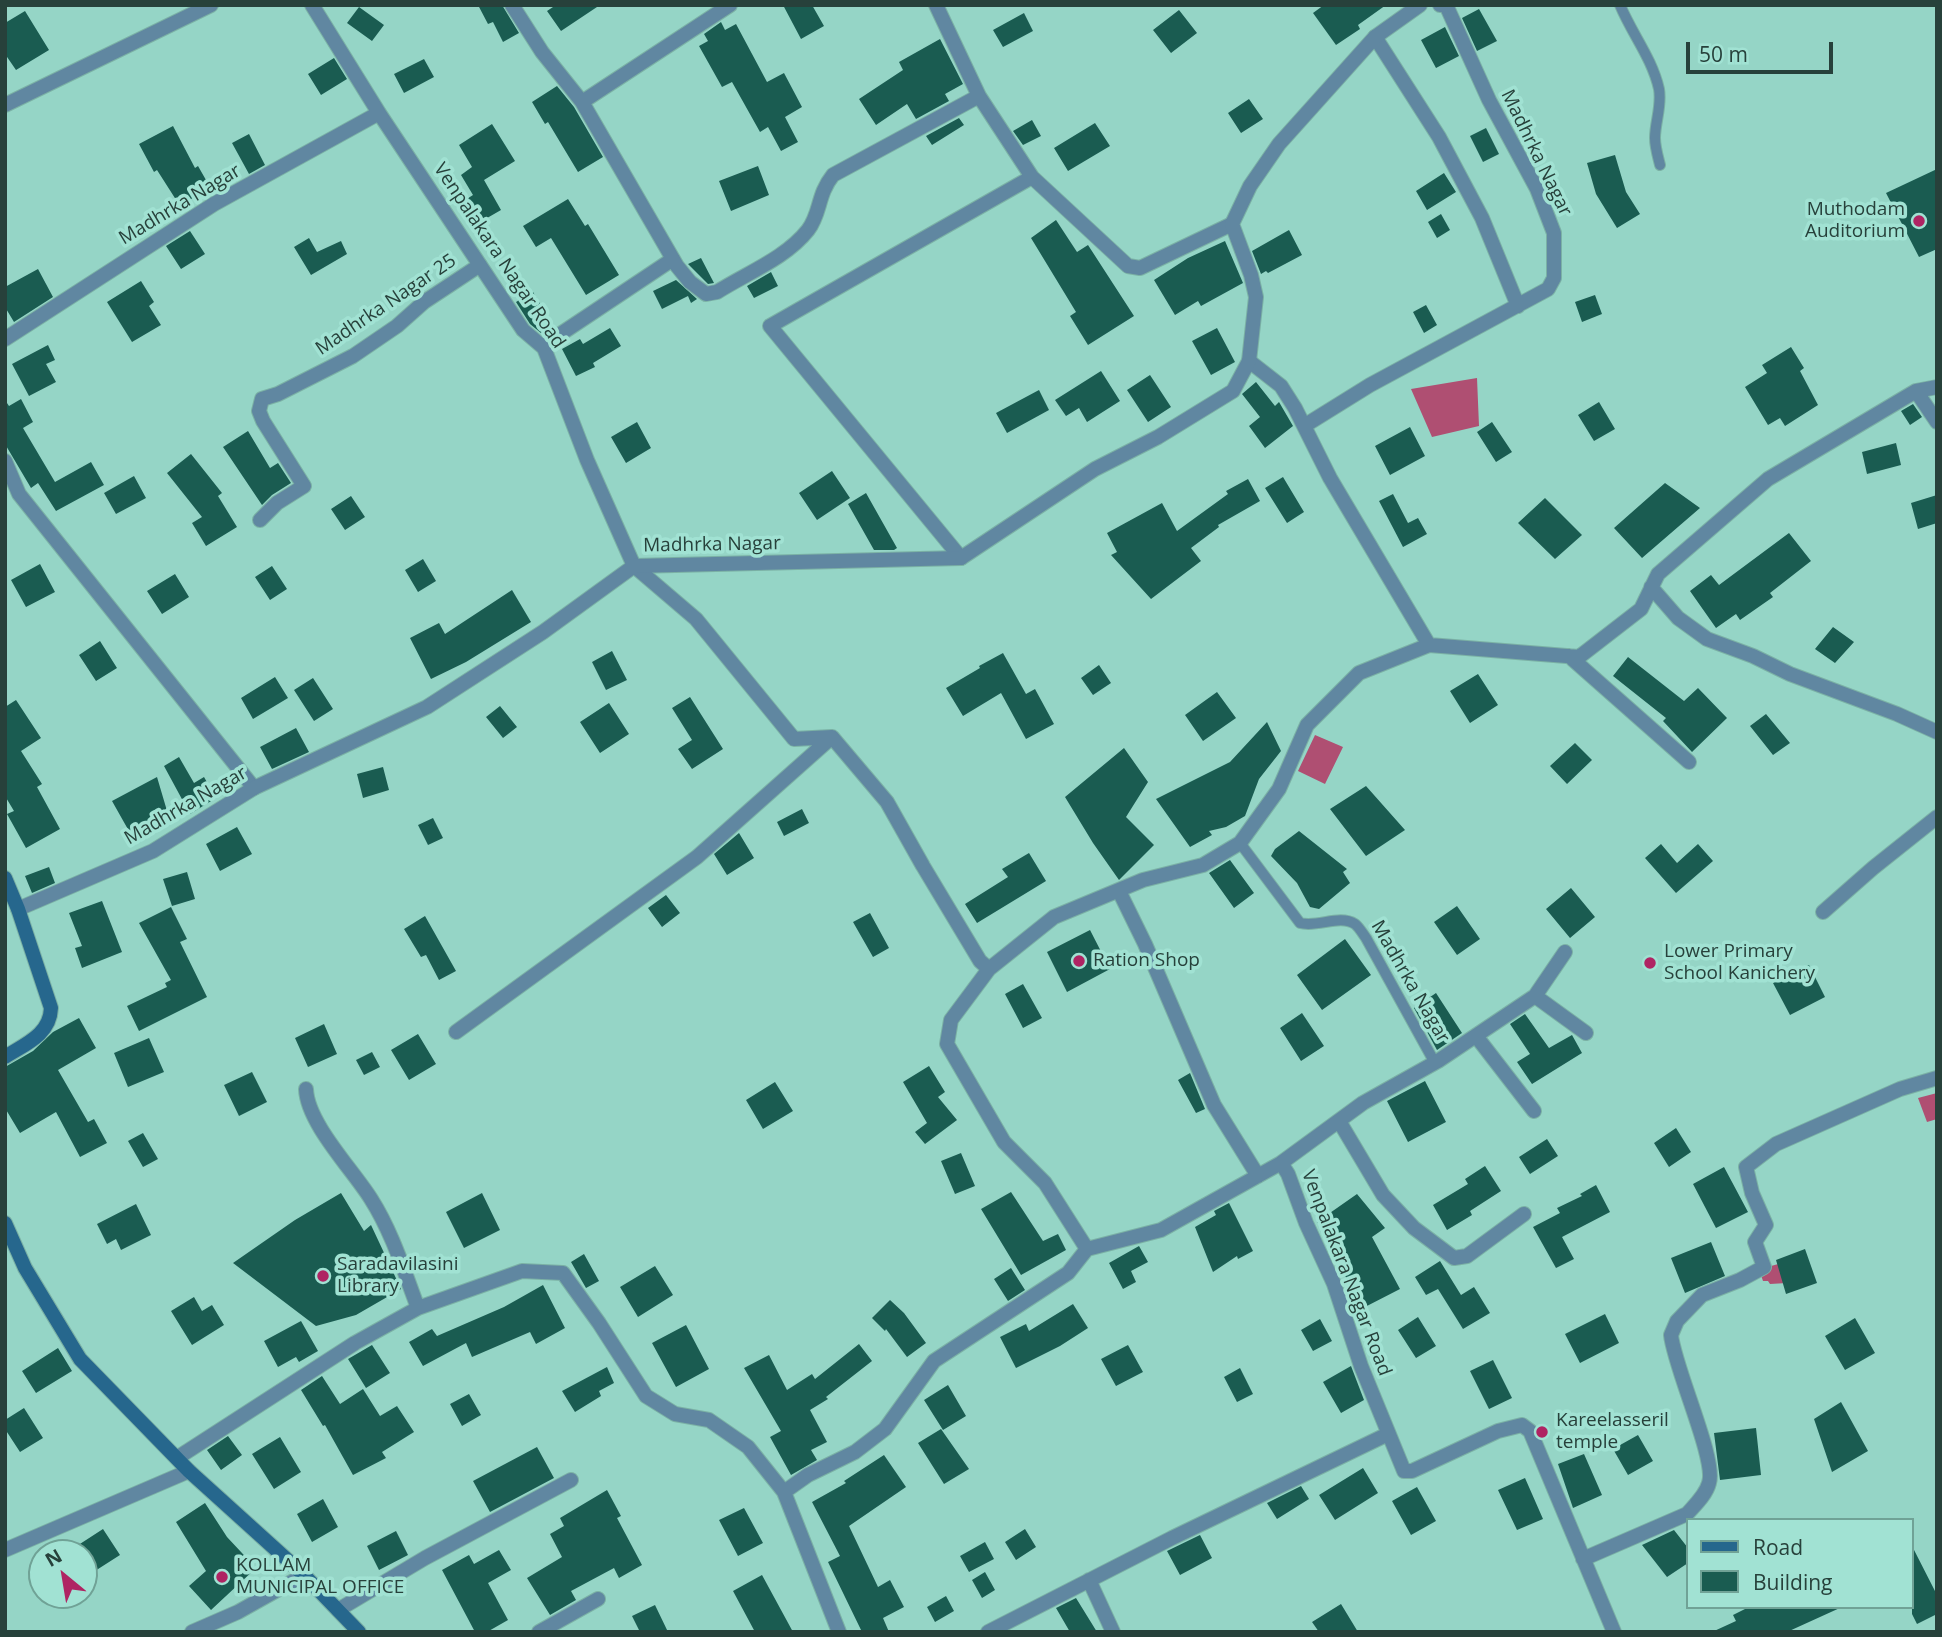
<!DOCTYPE html>
<html>
<head>
<meta charset="utf-8">
<style>
  body { margin:0 }
  #map { position:relative; width:1942px; height:1637px; overflow:hidden; background:#95d5c6; font-family:"Open Sans",sans-serif }
  canvas { display:block }
  .frame { position:absolute; inset:0; border:7px solid #27413b; pointer-events:none }
  .legend { position:absolute; left:1686px; top:1518px; width:228px; height:91px; box-sizing:border-box; background:#a1e2d3; border:2px solid #70a296; margin:0; padding:9px 12px; list-style:none; font-size:21px; color:#27413b }
  .legend li { display:flex; align-items:center; gap:14px; height:35px }
  .legend b { width:35px; border:2px solid #70a296 }
  .north { position:absolute; left:28px; top:1539px; width:70px; height:70px; box-sizing:border-box; background:#a1e2d3; border:2px solid #70a296; border-radius:50%; rotate:330deg; font-size:19px; font-weight:700; line-height:28px; text-align:center; color:#27413b }
  .north::after { content:''; display:block; margin:auto; width:24px; height:32px; background:#af2463; clip-path:polygon(50% 0,100% 100%,50% 72%,0 100%) }
  .scale { position:absolute; left:1686px; top:42px; width:147px; height:32px; box-sizing:border-box; border:4px solid #27413b; border-top:0; padding-left:9px; font-size:21px; line-height:24px; white-space:nowrap; color:#27413b; -webkit-text-stroke:5px #a1e2d3; paint-order:stroke }
</style>
</head>
<body>
<div id="map">
<canvas width="1942" height="1637"></canvas>
<div class="frame"></div>
<ul class="legend">
<li><b style="height:9px;background:#26678d"></b>Road</li>
<li><b style="height:19px;background:#1a5c51"></b>Building</li>
</ul>
<div class="north">N</div>
<div class="scale">50 m</div>
</div>
<script>
const g = document.querySelector('canvas').getContext('2d');
g.lineJoin = 'round';
function paint(path, color) { g.fillStyle = color; g.fill(path, 'evenodd'); }
function trace(path, color, width, dash) { g.strokeStyle = color; g.lineWidth = width; g.lineCap = dash ? 'butt' : 'round'; g.setLineDash(dash || []); g.stroke(path); }
function label(font, color, halo, rows, align = 'center') {
  g.font = font + ' "Open Sans",sans-serif'; g.lineWidth = 7; g.setLineDash([]); g.textBaseline = 'middle'; g.strokeStyle = halo; g.fillStyle = color; for (const [text, x, y, turn = 0] of rows) {
    g.save(); g.translate(x, y); g.rotate((+turn || 0) * Math.PI / 180); g.textAlign = isNaN(turn) ? turn : align; if (halo) g.strokeText(text, 0, 0); g.fillText(text, 0, 0); g.restore();
  }
}
paint(new Path2D(`
  M1477,378L1479,426L1432,437L1411,389Z
  M1315,735L1343,747L1325,784L1298,771Z
  M1937,1093V1119L1927,1122L1918,1098Z
  M1782,1263L1787,1283L1770,1284L1768,1281H1763L1760,1272L1768,1271L1771,1266Z`), '#af4f72');
paint(new Path2D(`
  M478,5H502L519,33L503,42L493,22L488,24Z
  M556,5H600L561,31L547,11Z
  M783,5H812L824,26L801,39Z
  M1324,5H1386L1358,25L1360,29L1336,45L1313,13Z
  M359,7L384,25L372,41L347,23Z
  M1479,9L1497,41L1477,51L1462,18Z
  M1179,10L1197,33L1171,53L1153,30Z
  M25,11L49,50L16,70L5,54V23Z
  M1024,13L1033,31L1003,47L993,30Z
  M721,22L725,30L736,24L767,82L784,73L802,107L785,117L798,142L781,151L768,127L760,132L732,82L722,87L699,46L708,41L704,34Z
  M1445,27L1459,56L1436,68L1421,40Z
  M940,39L963,84L945,94L949,101L916,119L907,104L876,125L859,99L903,70L899,62Z
  M334,58L347,79L321,95L308,74Z
  M424,59L434,77L404,93L394,74Z
  M557,86L574,107L603,157L578,172L548,122L545,124L532,102Z
  M1249,99L1263,119L1241,133L1228,113Z
  M959,118L964,125L932,145L926,136Z
  M1032,120L1041,136L1023,145L1013,131Z
  M1095,123L1110,146L1068,171L1054,148Z
  M492,124L515,161L484,180L501,210L475,225L462,202L473,195L461,175L472,167L459,145Z
  M173,126L195,168L198,166L210,187L180,206L157,170L154,172L139,144Z
  M1486,128L1499,154L1483,162L1470,136Z
  M249,134L265,165L249,174L232,143Z
  M1615,155L1626,192L1640,214L1617,228L1596,194L1587,163Z
  M758,166L769,195L731,211L719,181Z
  M1937,169V249L1919,257L1886,193Z
  M1444,173L1456,192L1427,210L1416,191Z
  M568,199L585,226L588,224L619,275L586,295L551,238L536,247L523,226Z
  M1441,214L1450,230L1437,238L1428,222Z
  M1056,220L1077,252L1088,245L1134,316L1088,345L1070,316L1076,312L1031,238Z
  M1289,230L1302,255L1268,273L1266,271L1261,274L1252,251Z
  M190,231L205,254L181,269L166,246Z
  M309,238L317,252L341,241L347,254L311,275L294,247Z
  M1225,241L1243,283L1201,306L1198,301L1175,315L1154,280L1188,258Z
  M701,258L714,283L708,284L688,264Z
  M38,269L53,297L14,322L5,307V287Z
  M771,272L778,286L754,298L747,286Z
  M676,280L697,299L691,303L688,296L662,309L653,291Z
  M141,281L154,302L149,306L161,325L132,342L107,302Z
  M533,292L553,325L541,333L530,324L516,302Z
  M1595,295L1602,314L1582,322L1575,302Z
  M1426,305L1437,325L1424,333L1413,312Z
  M610,328L621,346L593,363L595,367L576,376L562,349L580,339L583,344Z
  M1217,328L1235,362L1211,375L1192,341Z
  M48,345L55,360L46,364L56,382L29,396L12,364Z
  M1791,347L1804,368L1800,371L1818,405L1785,426L1780,418L1768,425L1745,387L1767,373L1762,365Z
  M1101,371L1120,401L1087,422L1079,408L1066,416L1055,400Z
  M1150,375L1171,407L1148,422L1127,390Z
  M1256,382L1275,406L1279,402L1293,426L1265,448L1249,426L1260,417L1242,394Z
  M1039,390L1049,410L1007,433L996,413Z
  M21,399L33,422L23,428L55,482L91,462L104,485L56,511L38,483L31,488L5,444V400L9,406Z
  M1599,402L1615,429L1594,441L1578,415Z
  M1913,404L1922,417L1910,425L1901,411Z
  M637,422L651,448L626,463L611,437Z
  M1492,422L1512,452L1496,462L1477,432Z
  M1410,427L1425,456L1390,475L1375,446Z
  M248,431L270,468L278,463L291,483L272,495L262,505L223,447Z
  M1896,443L1901,465L1867,474L1862,452Z
  M191,454L222,493L218,496L237,527L206,546L192,523L202,517L167,473Z
  M832,471L850,498L817,520L799,493Z
  M134,476L146,498L116,514L104,493Z
  M1283,477L1304,512L1287,523L1265,488Z
  M1248,479L1260,501L1218,525L1219,527L1191,548L1201,561L1151,599L1111,555L1117,552L1107,533L1162,503L1177,531L1228,494L1226,491Z
  M1665,483L1700,508L1642,558L1614,528Z
  M866,493L897,548L894,550H874L848,504Z
  M1393,494L1408,523L1418,518L1427,534L1403,547L1379,501Z
  M1937,495V523L1918,529L1911,503Z
  M351,496L365,517L345,530L331,509Z
  M1545,498L1582,535L1555,559L1518,523Z
  M1789,533L1811,561L1770,593L1773,597L1740,620L1736,614L1716,628L1690,591L1711,575L1719,585Z
  M423,559L436,581L418,592L405,570Z
  M40,564L55,592L26,607L11,580Z
  M272,566L287,589L270,600L255,577Z
  M175,574L189,597L162,614L147,591Z
  M512,590L531,622L466,662L431,679L410,638L439,623L445,634Z
  M1833,627L1854,642L1835,663L1815,649Z
  M100,641L117,668L96,681L79,655Z
  M612,651L627,680L606,690L592,662Z
  M1003,653L1026,694L1035,689L1054,724L1026,739L1001,693L963,716L946,688L980,668L979,666Z
  M1628,657L1684,701L1698,688L1727,718L1692,752L1663,721L1666,718L1613,676Z
  M1099,665L1111,683L1093,695L1081,678Z
  M1478,674L1498,705L1470,723L1450,691Z
  M275,677L288,698L253,719L241,698Z
  M313,678L333,709L314,721L294,690Z
  M1217,692L1236,718L1203,741L1185,715Z
  M690,697L723,749L692,769L678,749L692,740L672,708Z
  M16,700L41,738L21,751L42,784L37,787L60,829L26,848L7,814L14,811L5,796V707Z
  M609,703L629,734L600,753L580,722Z
  M500,706L517,727L503,738L486,717Z
  M1766,714L1790,743L1773,755L1750,726Z
  M1267,722L1281,751L1259,779L1245,816L1226,827L1209,831L1212,835L1190,847L1156,799L1230,762Z
  M296,728L309,752L272,769L260,747Z
  M1575,743L1592,760L1567,784L1550,766Z
  M1124,748L1148,782L1126,817L1154,845L1119,880L1093,843L1065,797Z
  M179,757L194,783L204,777L216,798L190,814L164,766Z
  M383,767L389,790L363,798L357,774Z
  M157,777L170,821L134,840L112,801Z
  M1366,786L1405,830L1366,856L1330,809Z
  M802,809L809,823L784,836L777,822Z
  M433,818L443,838L428,845L418,825Z
  M237,827L252,854L220,871L206,844Z
  M1299,831L1347,869L1343,872L1350,883L1319,909L1310,907L1297,883L1271,856L1275,849Z
  M739,833L754,858L727,875L714,854Z
  M1661,844L1677,863L1698,844L1713,861L1676,893L1645,858Z
  M1029,853L1046,881L977,923L965,904L1008,877L1002,869Z
  M1230,860L1254,893L1234,908L1209,873Z
  M49,867L55,883L32,893L25,876Z
  M187,872L195,899L172,906L163,879Z
  M1571,888L1595,917L1570,938L1546,909Z
  M666,895L680,913L662,927L648,908Z
  M102,901L122,952L82,968L75,948L82,946L69,913Z
  M1457,906L1480,939L1457,955L1434,922Z
  M171,907L187,939L180,942L207,997L139,1031L127,1006L167,987L165,983L171,980L139,923Z
  M870,913L889,948L873,957L853,922Z
  M425,916L456,971L439,980L426,955L421,957L404,929Z
  M1090,930L1110,969L1067,992L1047,952Z
  M1345,939L1371,975L1322,1010L1297,975Z
  M1809,965L1825,997L1790,1015L1773,983Z
  M1023,984L1042,1018L1023,1028L1005,994Z
  M1436,993L1462,1033L1437,1050L1414,1008Z
  M1302,1013L1324,1046L1301,1061L1280,1028Z
  M1525,1014L1549,1048L1572,1035L1582,1053L1532,1084L1517,1062L1530,1054L1510,1024Z
  M79,1018L96,1048L58,1070L88,1122L94,1119L107,1143L80,1157L56,1112L20,1133L5,1108V1067L33,1051L53,1032Z
  M324,1024L337,1054L308,1067L295,1038Z
  M418,1034L436,1064L409,1080L391,1050Z
  M149,1038L164,1072L128,1087L114,1053Z
  M372,1052L380,1067L364,1075L356,1060Z
  M929,1066L945,1092L938,1097L957,1120L925,1144L915,1132L927,1123L903,1082Z
  M252,1072L267,1102L239,1116L224,1085Z
  M1190,1073L1205,1109L1196,1113L1178,1080Z
  M1425,1081L1446,1122L1408,1142L1387,1101Z
  M775,1082L793,1111L763,1129L746,1100Z
  M1676,1128L1691,1152L1669,1167L1654,1143Z
  M143,1133L158,1159L143,1167L128,1141Z
  M1547,1139L1558,1156L1530,1174L1519,1157Z
  M961,1153L975,1186L955,1194L941,1161Z
  M1485,1166L1501,1191L1470,1211L1472,1215L1447,1230L1433,1205L1468,1184L1465,1179Z
  M1724,1167L1748,1212L1716,1228L1693,1184Z
  M1596,1185L1610,1212L1562,1237L1574,1259L1556,1268L1533,1227L1560,1213L1557,1208L1582,1196L1580,1194Z
  M1011,1192L1043,1241L1058,1234L1066,1250L1021,1275L981,1209Z
  M341,1193L364,1231L371,1225L401,1289L356,1315L316,1326L233,1263L295,1220Z
  M482,1193L500,1230L464,1248L446,1212Z
  M1357,1194L1385,1228L1372,1237L1400,1289L1363,1308L1343,1272L1350,1269L1317,1222Z
  M1229,1203L1253,1251L1238,1259L1237,1256L1213,1272L1195,1227L1216,1215L1214,1211Z
  M136,1204L151,1235L121,1250L116,1239L107,1244L97,1224Z
  M1711,1242L1725,1276L1685,1293L1671,1258Z
  M1139,1246L1148,1262L1131,1271L1136,1282L1123,1289L1109,1263Z
  M1805,1249L1817,1283L1786,1294L1776,1260Z
  M584,1254L599,1281L586,1288L571,1262Z
  M1440,1261L1461,1295L1474,1287L1490,1313L1463,1329L1438,1289L1426,1295L1415,1277Z
  M655,1266L673,1295L638,1317L620,1287Z
  M1011,1268L1025,1290L1008,1301L994,1279Z
  M543,1285L565,1328L536,1344L530,1332L472,1357L466,1343L423,1366L409,1342L432,1329L437,1336L504,1307Z
  M194,1297L202,1311L212,1305L224,1325L192,1345L171,1311Z
  M890,1300L904,1313L926,1343L907,1357L886,1329L885,1331L872,1318Z
  M1073,1304L1088,1328L1060,1346L1016,1368L1000,1337L1026,1324L1029,1331Z
  M1605,1314L1619,1343L1580,1363L1565,1334Z
  M1418,1317L1436,1346L1416,1358L1398,1330Z
  M1855,1318L1875,1353L1845,1370L1825,1336Z
  M1320,1319L1332,1341L1313,1351L1301,1330Z
  M301,1321L318,1351L299,1362L296,1357L278,1367L264,1341Z
  M686,1325L709,1369L676,1387L652,1343Z
  M859,1344L872,1361L826,1397L828,1399L810,1410L827,1442L811,1450L817,1460L791,1475L770,1437L781,1431L744,1368L769,1355L787,1390L812,1374L815,1379Z
  M372,1345L390,1373L366,1388L348,1359Z
  M1128,1345L1143,1372L1116,1386L1101,1359Z
  M58,1348L72,1371L36,1393L22,1371Z
  M1493,1360L1512,1398L1489,1409L1470,1371Z
  M1351,1366L1364,1400L1341,1413L1323,1382Z
  M607,1367L614,1383L599,1391L601,1396L575,1412L562,1391Z
  M1240,1368L1253,1394L1237,1402L1224,1377Z
  M322,1376L340,1404L363,1389L380,1416L397,1406L414,1432L382,1452L386,1458L353,1475L325,1425L323,1426L301,1390Z
  M948,1385L966,1416L943,1430L924,1400Z
  M469,1394L481,1415L462,1426L450,1404Z
  M1841,1402L1868,1451L1832,1472L1814,1419Z
  M24,1408L43,1438L20,1452L5,1429V1420Z
  M1756,1428L1761,1475L1720,1480L1714,1433Z
  M941,1429L969,1469L944,1484L918,1443Z
  M1638,1435L1653,1461L1628,1475L1613,1449Z
  M228,1436L242,1455L221,1470L207,1450Z
  M280,1437L301,1472L274,1489L252,1454Z
  M537,1447L554,1478L490,1512L473,1481Z
  M1584,1454L1602,1495L1573,1508L1558,1464Z
  M884,1455L906,1487L849,1526L878,1587L890,1580L904,1607L883,1618L889,1632H862L828,1562L840,1556L812,1502L846,1483L844,1481Z
  M1363,1468L1378,1493L1335,1520L1319,1495Z
  M1525,1478L1543,1519L1517,1530L1498,1490Z
  M1301,1486L1309,1499L1277,1519L1267,1503Z
  M1417,1487L1436,1521L1411,1535L1392,1501Z
  M607,1490L621,1516L617,1518L642,1565L619,1578L614,1568L571,1591L576,1600L550,1615L527,1578L562,1557L550,1534L564,1526L560,1518Z
  M323,1499L338,1527L312,1542L297,1514Z
  M205,1503L227,1537L256,1568L211,1610L189,1586L206,1571L176,1522Z
  M744,1508L763,1543L738,1556L719,1520Z
  M103,1529L120,1555L84,1578V1553H66Z
  M1025,1529L1036,1547L1016,1560L1005,1542Z
  M1674,1530L1688,1548V1563L1667,1577L1642,1545Z
  M396,1531L408,1555L379,1570L367,1546Z
  M1200,1535L1212,1558L1180,1575L1167,1551Z
  M985,1542L994,1559L969,1572L960,1556Z
  M1912,1546L1937,1595V1614L1917,1624L1912,1614Z
  M499,1550L511,1570L488,1583L508,1620L487,1632H475L442,1570L469,1555L474,1564Z
  M985,1572L995,1590L982,1598L972,1580Z
  M762,1575L793,1632H755L733,1591Z
  M946,1596L954,1611L935,1622L927,1607Z
  M1076,1598L1097,1632H1070L1056,1608Z
  M1341,1604L1358,1632H1319L1312,1622Z
  M655,1605L668,1632H640L632,1616Z
  M1749,1607H1842L1787,1632H1712L1736,1621L1733,1615Z`), '#1a5c51');
const service = new Path2D(`
  M1620,5C1632,34 1652,58 1659,89C1662,106 1655,122 1655,138C1655,147 1658,157 1660,165
  M1240,843L1300,923C1318,928 1339,914 1355,924C1359,927 1363,934 1366,938L1435,1063`);
const minor = new Path2D(`
  M312,5L379,113L523,330L544,348L587,460L634,566L696,619L794,739L832,737L887,802L923,866L980,961L989,969L1054,917L1143,880L1203,865L1240,843L1279,789L1307,725L1359,673L1429,645L1579,657L1641,609L1658,574L1768,479L1916,391
  M512,5L542,52L582,102L677,266L690,282L706,294L717,292C747,273 786,258 808,230C821,213 817,195 833,175L979,96
  M936,5L979,96L1032,177L1128,266L1140,268L1232,224
  M1375,37L1439,137L1482,218L1518,306
  M582,102L730,5
  M5,105L211,5
  M5,339L214,204L379,113
  M544,348L553,339L673,259
  M1249,361L1281,386L1295,408L1330,478L1429,645
  M1937,387L1916,391L1937,422
  M1304,426L1370,385L1548,289L1554,278V233L1537,189L1489,100L1446,5
  M5,461L19,494L254,788
  M260,520L277,503L304,486L263,421L259,411L262,399L278,394L353,356L397,326L424,302L480,265
  M961,558L770,326L1032,177
  M1651,587L1678,618L1707,639L1753,656L1790,674L1897,714L1937,732
  M1569,656L1689,762
  M1119,891L1145,944L1214,1105L1258,1176
  M1823,912L1873,868L1937,817
  M989,969L951,1020L947,1044L1004,1142L1045,1183L1087,1249
  M1535,996L1586,1033
  M456,1032L697,857L832,737
  M1476,1036L1534,1111
  M306,1089C307,1123 353,1170 371,1199C392,1232 404,1271 418,1308
  M1339,1121L1383,1195L1414,1228L1454,1258L1467,1256L1524,1214
  M1281,1163L1363,1103L1438,1061L1535,996L1565,952
  M177,1458L355,1343L418,1308L522,1271L563,1273L599,1323L646,1396L675,1414L709,1420L748,1447L784,1492L808,1475L855,1452L885,1429L934,1361L1068,1273L1087,1249L1161,1230L1281,1163L1288,1174L1306,1223L1334,1284L1361,1366L1404,1471H1412L1498,1431L1522,1425L1530,1431L1614,1632
  M784,1492L839,1632
  M5,1550L189,1471
  M1583,1559L1687,1514C1694,1506 1706,1495 1709,1483C1717,1460 1674,1367 1671,1335L1677,1321L1702,1295L1740,1280L1764,1267L1755,1242L1766,1225L1752,1193L1746,1167L1776,1144L1900,1089L1937,1078
  M1089,1580L1113,1632
  M338,1610L425,1558L571,1480
  M192,1632L238,1612L304,1575
  M539,1632L598,1599
  M988,1632L1172,1538L1388,1434`);
const tertiary = new Path2D(`
  M1440,5H1447
  M18,909L153,851L254,788L427,707L543,632L634,566L961,558L1095,469L1158,437L1233,391L1249,361L1256,297L1251,275L1232,224L1250,186L1279,144L1375,37L1420,5`);
const secondary = new Path2D(`
  M5,878L18,909L51,1008C50,1035 25,1044 5,1057
  M5,1223L25,1268L80,1359L189,1471L304,1575L359,1632`);
trace(service, '#7bb1a5', 12);
trace(minor, '#7bb1a5', 16);
trace(tertiary, '#7bb1a5', 16);
trace(secondary, '#7bb1a5', 16);
trace(service, '#6087a1', 10);
trace(minor, '#6087a1', 14);
trace(tertiary, '#6087a1', 14);
trace(secondary, '#26678d', 14);
for (const [x, y, r, color] of [
  [1919,221,7,"#af2463"],
  [1079,961,7,"#af2463"],
  [1650,963,7,"#af2463"],
  [323,1276,7,"#af2463"],
  [1542,1432,7,"#af2463"],
  [222,1577,7,"#af2463"]
]) { const dot = new Path2D(); dot.arc(x, y, r, 0, 2 * Math.PI); g.fillStyle = color; g.fill(dot); trace(dot, '#a1e2d3', 2.5); }
label('19px', '#27413b', '#a1e2d3', [
  ["Madhrka Nagar",1536,153,64],
  ["Madhrka Nagar",180,205,-31],
  ["Venpalakara Nagar Road",499,256,56],
  ["Madhrka Nagar 25",386,305,-34],
  ["Madhrka Nagar",712,545,-1],
  ["Madhrka Nagar",186,806,-30],
  ["Madhrka Nagar",1410,982,60],
  ["Venpalakara Nagar Road",1346,1273,69]
]);
label('19px', '#27413b', '#a1e2d3', [
  ["Muthodam",1905,210,"right"],
  ["Auditorium",1905,232,"right"],
  ["Lower Primary",1664,952],
  ["School Kanichery",1664,974],
  ["Ration Shop",1093,961],
  ["Saradavilasini",337,1265],
  ["Library",337,1287],
  ["Kareelasseril",1556,1421],
  ["temple",1556,1443],
  ["KOLLAM",236,1566],
  ["MUNICIPAL OFFICE",236,1588]
], 'left');
</script>
</body>
</html>
